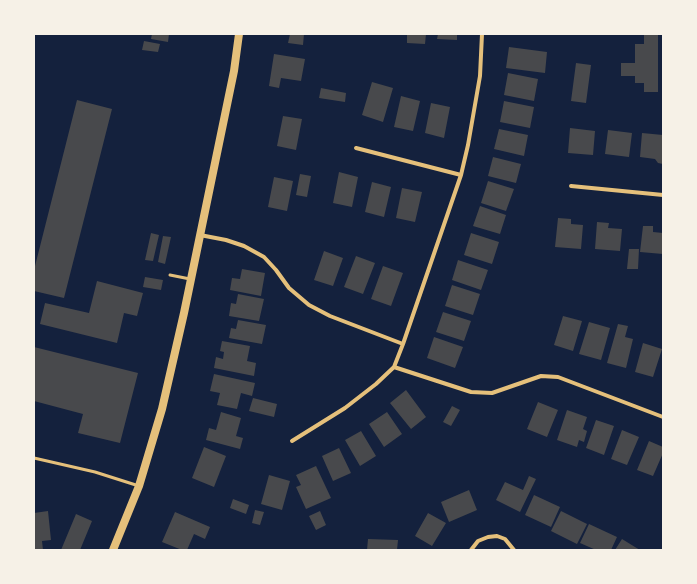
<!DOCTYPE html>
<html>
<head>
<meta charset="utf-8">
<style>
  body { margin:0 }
  #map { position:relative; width:697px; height:584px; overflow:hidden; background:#14213d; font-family:"Open Sans",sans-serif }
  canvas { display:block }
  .frame { position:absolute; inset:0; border:35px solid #f6f1e7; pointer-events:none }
</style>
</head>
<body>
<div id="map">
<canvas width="697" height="584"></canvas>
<div class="frame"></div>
</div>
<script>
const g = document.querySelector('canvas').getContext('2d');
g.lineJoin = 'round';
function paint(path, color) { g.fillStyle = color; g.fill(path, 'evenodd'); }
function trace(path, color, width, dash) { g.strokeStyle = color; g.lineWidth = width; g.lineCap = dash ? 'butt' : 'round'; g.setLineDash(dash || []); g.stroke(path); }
paint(new Path2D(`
  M152,34H169L168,42L151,39Z
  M290,34H304L303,45L288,43Z
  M407,34H426L425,44L407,43Z
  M438,34H457V40L437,39Z
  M644,34H658V92H644V83H635V76H621V63H635V44H644Z
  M144,41L160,44L158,52L142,50Z
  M509,47L547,52L545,73L506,68Z
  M274,54L305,59L301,81L281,78L279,88L269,86Z
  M576,63L591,65L586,103L571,101Z
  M508,73L538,79L534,101L504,95Z
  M372,82L393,88L383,122L362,115Z
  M321,88L346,93L345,102L319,98Z
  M401,96L420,101L413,131L394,127Z
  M77,100L112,109L64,298L34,291V270Z
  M504,101L534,107L530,128L500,122Z
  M431,103L450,107L444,138L425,133Z
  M283,116L302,119L296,150L277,146Z
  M570,128L595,131L593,155L568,153Z
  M499,129L528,135L524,156L494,149Z
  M608,130L632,133L629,157L605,154Z
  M642,133L663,135V164L658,163L655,159L640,157Z
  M493,157L521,164L516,183L488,176Z
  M339,172L358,177L352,207L333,203Z
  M300,174L311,176L307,197L296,195Z
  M274,177L293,181L287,211L268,207Z
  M488,181L514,189L506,211L481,203Z
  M372,182L391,187L384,217L365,212Z
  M402,188L422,192L415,222L396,218Z
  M480,206L506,215L500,234L473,226Z
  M558,218L571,219V224L583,225L581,249L555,247Z
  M597,222L609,223L608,228L622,229L620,251L595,249Z
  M643,226H653V232L663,233V254L640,252Z
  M151,233L159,235L153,261L145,260Z
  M471,233L499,242L492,264L464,255Z
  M163,236L171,237L165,264L158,262Z
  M629,249H639L638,269H627Z
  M324,251L343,258L333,286L314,280Z
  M356,256L375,263L363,294L344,287Z
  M458,260L488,270L481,290L452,280Z
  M383,266L403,273L391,306L371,299Z
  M242,269L265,273L261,296L230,290L232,278L240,279Z
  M145,277L163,280L161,290L143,287Z
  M97,281L143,293L137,316L124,313L117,343L40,324L45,303L89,313Z
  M452,285L480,294L473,315L445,306Z
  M238,294L264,299L259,321L229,316L231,303L236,304Z
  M443,312L471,321L464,341L436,332Z
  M563,316L582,321L573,351L554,345Z
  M238,320L266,325L262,344L229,338L231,328L236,329Z
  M589,322L610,328L601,360L579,354Z
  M618,324L628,326L625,337L633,339L626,368L607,363Z
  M434,337L463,347L455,368L427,358Z
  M222,341L250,346L247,361L256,363L254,376L214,368L216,357L223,359L224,352L220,351Z
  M643,343L662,349L653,377L635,372Z
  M34,347L138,373L120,443L78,433L83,414L34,401Z
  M214,374L255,383L252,396L241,393L237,409L217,405L220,393L210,391Z
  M406,390L426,417L411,429L390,403Z
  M253,398L277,404L274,417L249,411Z
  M538,402L558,410L547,437L527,429Z
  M452,406L460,410L451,426L443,422Z
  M567,410L587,417L583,429L587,431L584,442L579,440L577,447L557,440Z
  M221,412L241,418L236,436L243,438L240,449L206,440L209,428L216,430Z
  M387,412L402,434L384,447L369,424Z
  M596,420L614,426L604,455L586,448Z
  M622,430L639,437L627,465L611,459Z
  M361,431L376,456L360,466L345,440Z
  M649,441L663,447V453L653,476L637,470Z
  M204,447L226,456L214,487L192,478Z
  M339,448L351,473L333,481L322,456Z
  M316,466L331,498L306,509L296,487L301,485L296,475Z
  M269,475L290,481L282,510L261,504Z
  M529,476L536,479L520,512L496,500L505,482L523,490Z
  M469,490L477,510L449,522L441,502Z
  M534,495L560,507L551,527L525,515Z
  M233,499L249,505L246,514L230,508Z
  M255,510L264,512L260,525L252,523Z
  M48,511L51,540L42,541L43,550H34V513Z
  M320,511L326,525L316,530L309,516Z
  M561,511L587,524L577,544L551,531Z
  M175,512L210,527L205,539L194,534L187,550H182L162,542Z
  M428,513L446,523L432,546L415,536Z
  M76,514L92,521L80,550H61Z
  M589,524L617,537L611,550H596L580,543Z
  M368,539L398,540L397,550H367Z
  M622,539L635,547L640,550H615Z`), '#48494c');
trace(new Path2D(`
  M170,275L190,279
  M34,458L95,472L139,486`), '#e5c07b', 3);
trace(new Path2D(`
  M356,148L461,175
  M571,186L663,195
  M200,235L226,240L244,246L264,257L276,270L289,288L309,305L330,316L403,344L461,175L468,145L480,76L482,34
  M394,367L471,392L492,393L541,376L558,377L663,417
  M292,441L345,408L376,384L394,367L403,344
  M471,550L478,541L488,537L497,536L505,539L514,550`), '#e5c07b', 4);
trace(new Path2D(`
  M113,550L139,486L162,409L184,313L234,71L239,34`), '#e5c07b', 8);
</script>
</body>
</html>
